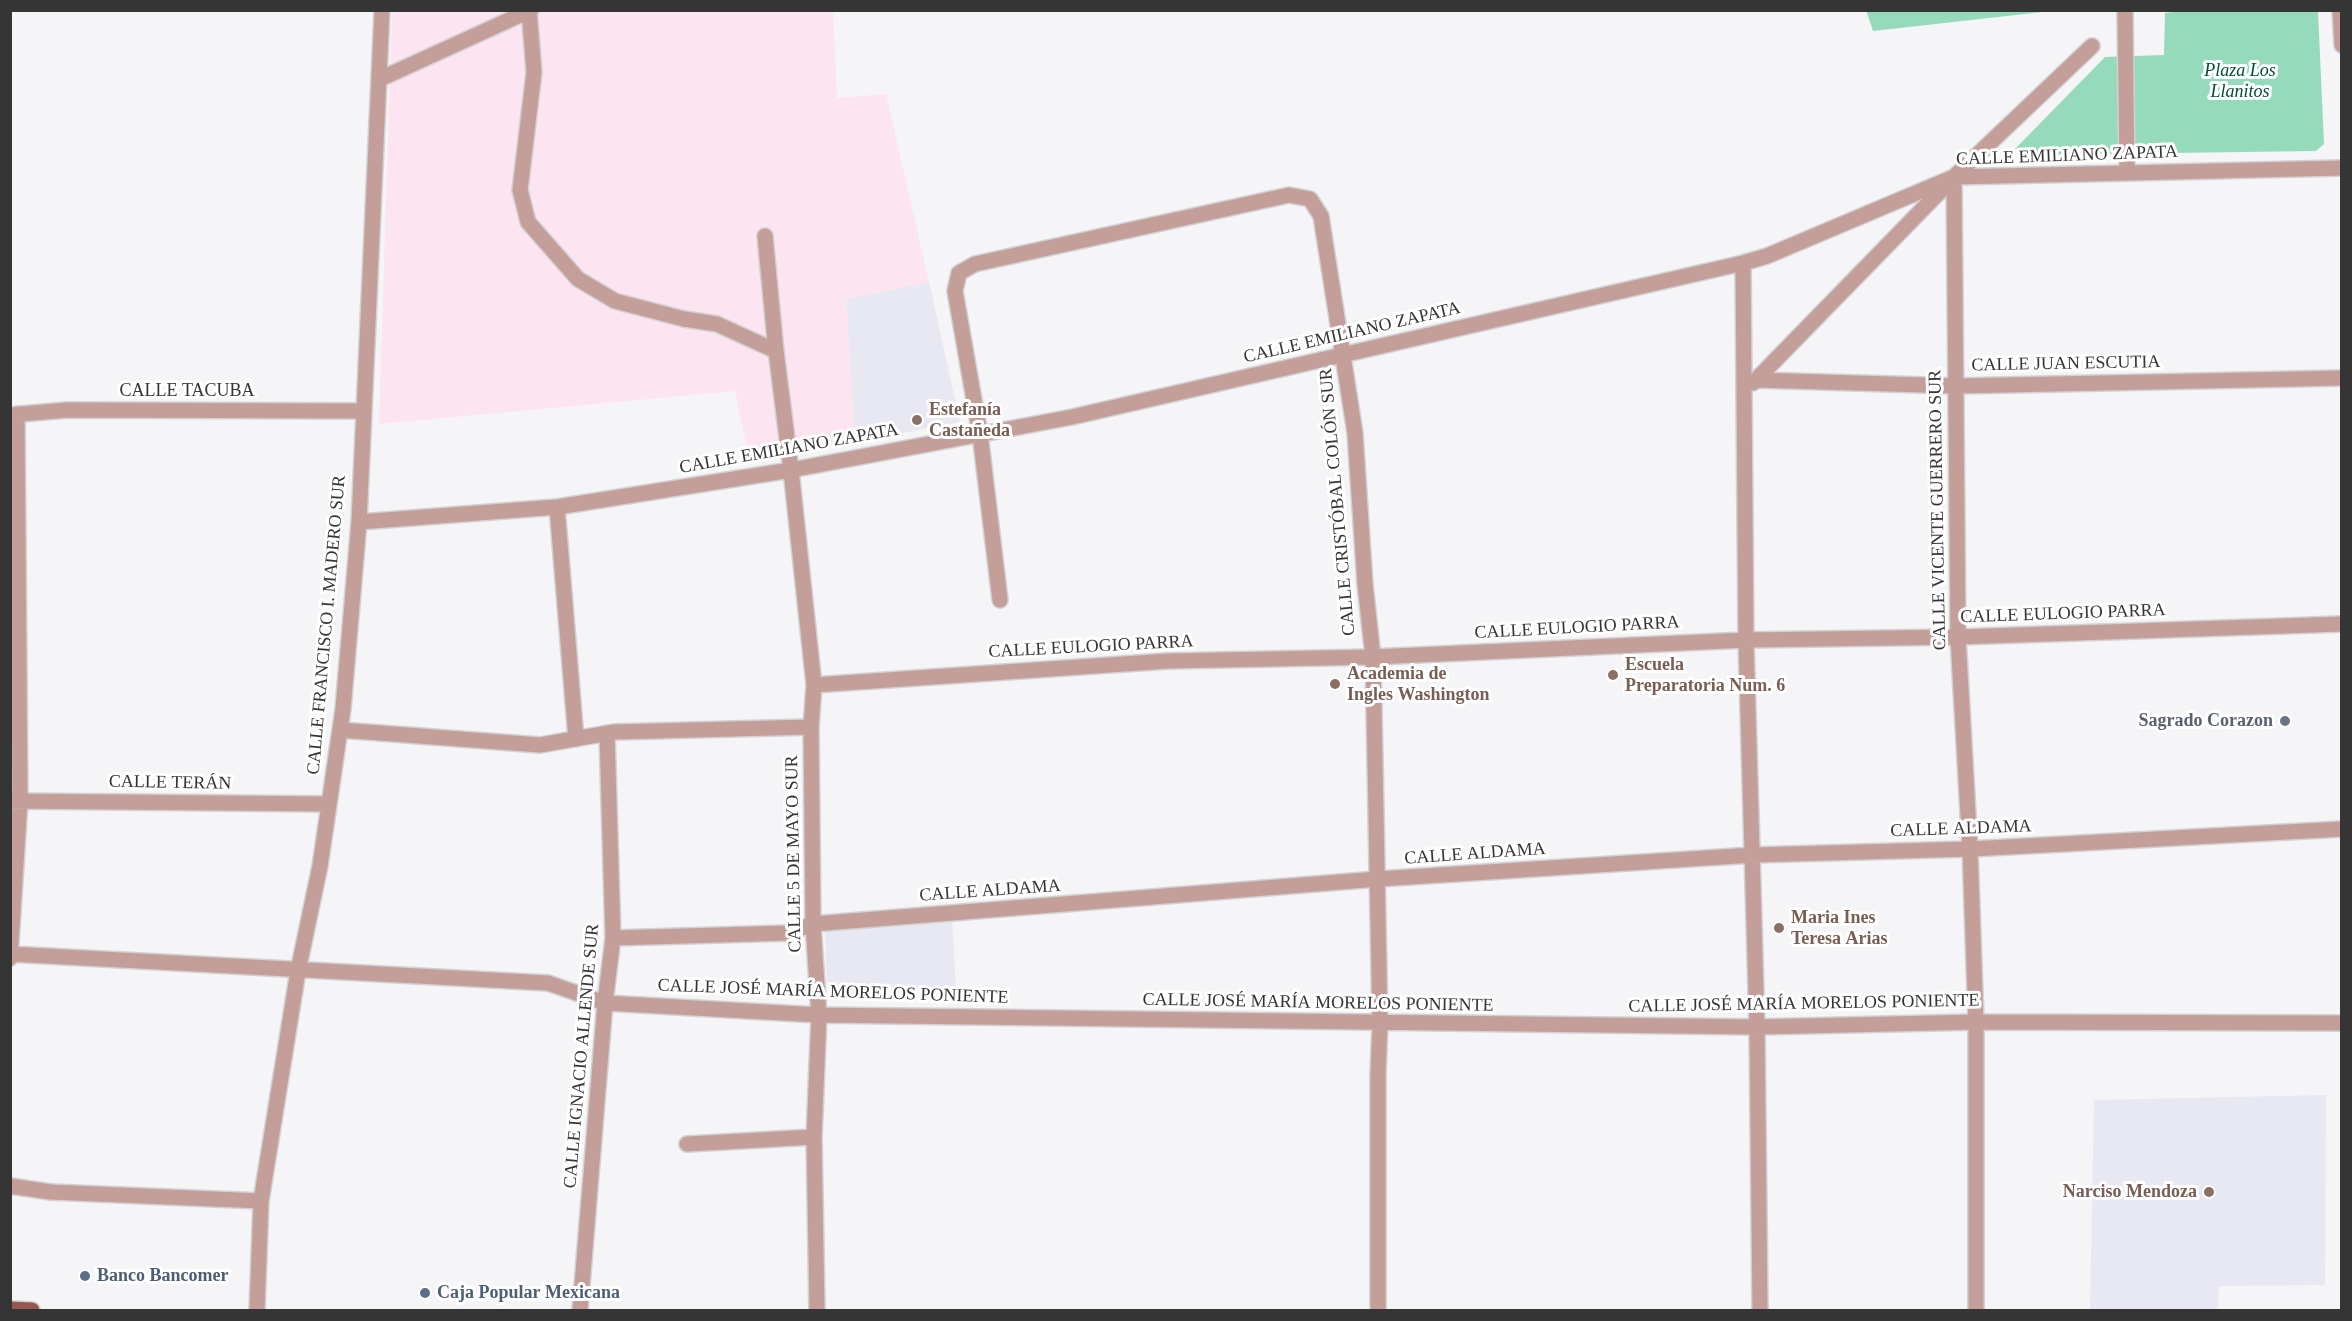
<!DOCTYPE html>
<html>
<head>
<meta charset="utf-8">
<style>
  body { margin:0 }
  #map { position:relative; width:2352px; height:1321px; overflow:hidden; background:#f5f5f7; font-family:"Times New Roman",serif }
  canvas { display:block }
  .frame { position:absolute; inset:0; border:12px solid #353536; pointer-events:none }
</style>
</head>
<body>
<div id="map">
<canvas width="2352" height="1321"></canvas>
<div class="frame"></div>
</div>
<script>
const g = document.querySelector('canvas').getContext('2d');
g.lineJoin = 'round';
function paint(path, color) { g.fillStyle = color; g.fill(path, 'evenodd'); }
function trace(path, color, width, dash) { g.strokeStyle = color; g.lineWidth = width; g.lineCap = dash ? 'butt' : 'round'; g.setLineDash(dash || []); g.stroke(path); }
function label(font, color, halo, rows, align = 'center') {
  g.font = font + ' "Times New Roman",serif'; g.lineWidth = 6; g.setLineDash([]); g.textBaseline = 'middle'; g.strokeStyle = halo; g.fillStyle = color; for (const [text, x, y, turn = 0] of rows) {
    g.save(); g.translate(x, y); g.rotate((+turn || 0) * Math.PI / 180); g.textAlign = isNaN(turn) ? turn : align; if (halo) g.strokeText(text, 0, 0); g.fillText(text, 0, 0); g.restore();
  }
}
paint(new Path2D(`
  M929,282L960,422L855,442L846,299Z
  M952,916L956,991L827,985L825,928Z
  M2326,1095L2325,1285L2219,1286L2218,1310H2090L2094,1100Z`), '#e7e8f2');
paint(new Path2D(`
  M392,11H833L837,98L886,94L929,282L846,299L855,442L749,458L735,391L379,424Z`), '#fce4f0');
paint(new Path2D(`
  M1866,10H2052V11L1873,31Z
  M2192,10L2318,11L2324,144L2316,151L2025,155L2015,149L2105,57L2164,55L2165,13Z`), '#95dbbb');
const minor = new Path2D(`
  M529,10L534,72L520,190L528,222L578,279L615,301L684,319L717,324L776,351
  M2125,10L2127,173
  M2340,10L2342,45
  M380,79L531,10
  M1954,177L1958,637L1970,849L1976,1022V1310
  M765,236L776,351L791,470L814,685L811,727L813,924L819,1015L814,1137L817,1310
  M1743,263L1746,640L1757,1027L1760,1310
  M1756,380L1957,386L2342,378
  M1753,383L1954,177L2092,46
  M10,415L67,410L364,411
  M557,507L576,739
  M359,522L557,507L791,470L1072,417L1743,263L1767,256L1954,177L2342,168
  M1000,600L980,434L955,291L959,273L975,264L1289,195L1310,199L1321,216L1355,433L1365,584L1373,657L1380,1024L1378,1074V1310
  M814,685L1168,661L1373,657L1746,640L1958,637L2342,624
  M340,730L540,745L614,732L811,727
  M11,801L329,804
  M613,938L788,933L813,924L1378,879L1753,855L1970,849L2342,829
  M10,954L548,983L605,1003L819,1015L1757,1027L1976,1022L2342,1023
  M10,958L20,801L17,414
  M687,1144L814,1137
  M10,1186L51,1192L261,1201
  M257,1310L261,1201L298,971L320,866L343,709L359,522L382,10
  M580,1310L605,1003L613,938L607,733`);
const major = new Path2D(`
  M10,1309L32,1310`);
trace(minor, '#d2d2d4', 18);
trace(major, '#d2d2d4', 18);
trace(minor, '#c49f99', 15);
trace(major, '#95574e', 15);
for (const [x, y, r, color] of [
  [917,420,6,"#8d6e63"],
  [1613,675,6,"#8d6e63"],
  [1335,684,6,"#8d6e63"],
  [2285,721,6,"#6b7280"],
  [1779,928,6,"#8d6e63"],
  [2209,1192,6,"#8d6e63"],
  [85,1276,6,"#5c6f8a"],
  [425,1293,6,"#5c6f8a"]
]) { const dot = new Path2D(); dot.arc(x, y, r, 0, 2 * Math.PI); g.fillStyle = color; g.fill(dot); trace(dot, '#fff', 2); }
label('italic 18px', '#014c35', '#fff', [
  ["Plaza Los",2240,71],
  ["Llanitos",2240,92]
]);
label('18px', '#353536', '#fff', [
  ["CALLE EMILIANO ZAPATA",2067,156,-2],
  ["CALLE EMILIANO ZAPATA",1352,333,-13],
  ["CALLE JUAN ESCUTIA",2066,364,-1],
  ["CALLE TACUBA",187,391],
  ["CALLE EMILIANO ZAPATA",789,449,-10],
  ["CALLE CRISTÓBAL COLÓN SUR",1338,502,-95],
  ["CALLE VICENTE GUERRERO SUR",1938,510,-91],
  ["CALLE EULOGIO PARRA",2063,614,-2],
  ["CALLE FRANCISCO I. MADERO SUR",327,625,-85],
  ["CALLE EULOGIO PARRA",1577,628,-3],
  ["CALLE EULOGIO PARRA",1091,647,-3],
  ["CALLE TERÁN",170,783,1],
  ["CALLE ALDAMA",1961,829,-2],
  ["CALLE 5 DE MAYO SUR",794,854,-91],
  ["CALLE ALDAMA",1475,854,-4],
  ["CALLE ALDAMA",990,891,-4],
  ["CALLE JOSÉ MARÍA MORELOS PONIENTE",833,992,2],
  ["CALLE JOSÉ MARÍA MORELOS PONIENTE",1318,1003,1],
  ["CALLE JOSÉ MARÍA MORELOS PONIENTE",1804,1004,-1],
  ["CALLE IGNACIO ALLENDE SUR",582,1056,-85]
]);
label('bold 18px', '#785e54', '#fff', [
  ["Estefanía",929,410],
  ["Castañeda",929,431],
  ["Escuela",1625,665],
  ["Preparatoria Num. 6",1625,686],
  ["Academia de",1347,674],
  ["Ingles Washington",1347,695],
  ["Maria Ines",1791,918],
  ["Teresa Arias",1791,939],
  ["Narciso Mendoza",2197,1192,"right"]
], 'left');
label('bold 18px', '#5b616d', '#fff', [
  ["Sagrado Corazon",2273,721]
], 'right');
label('bold 18px', '#4e5e75', '#fff', [
  ["Banco Bancomer",97,1276],
  ["Caja Popular Mexicana",437,1293]
], 'left');
</script>
</body>
</html>
